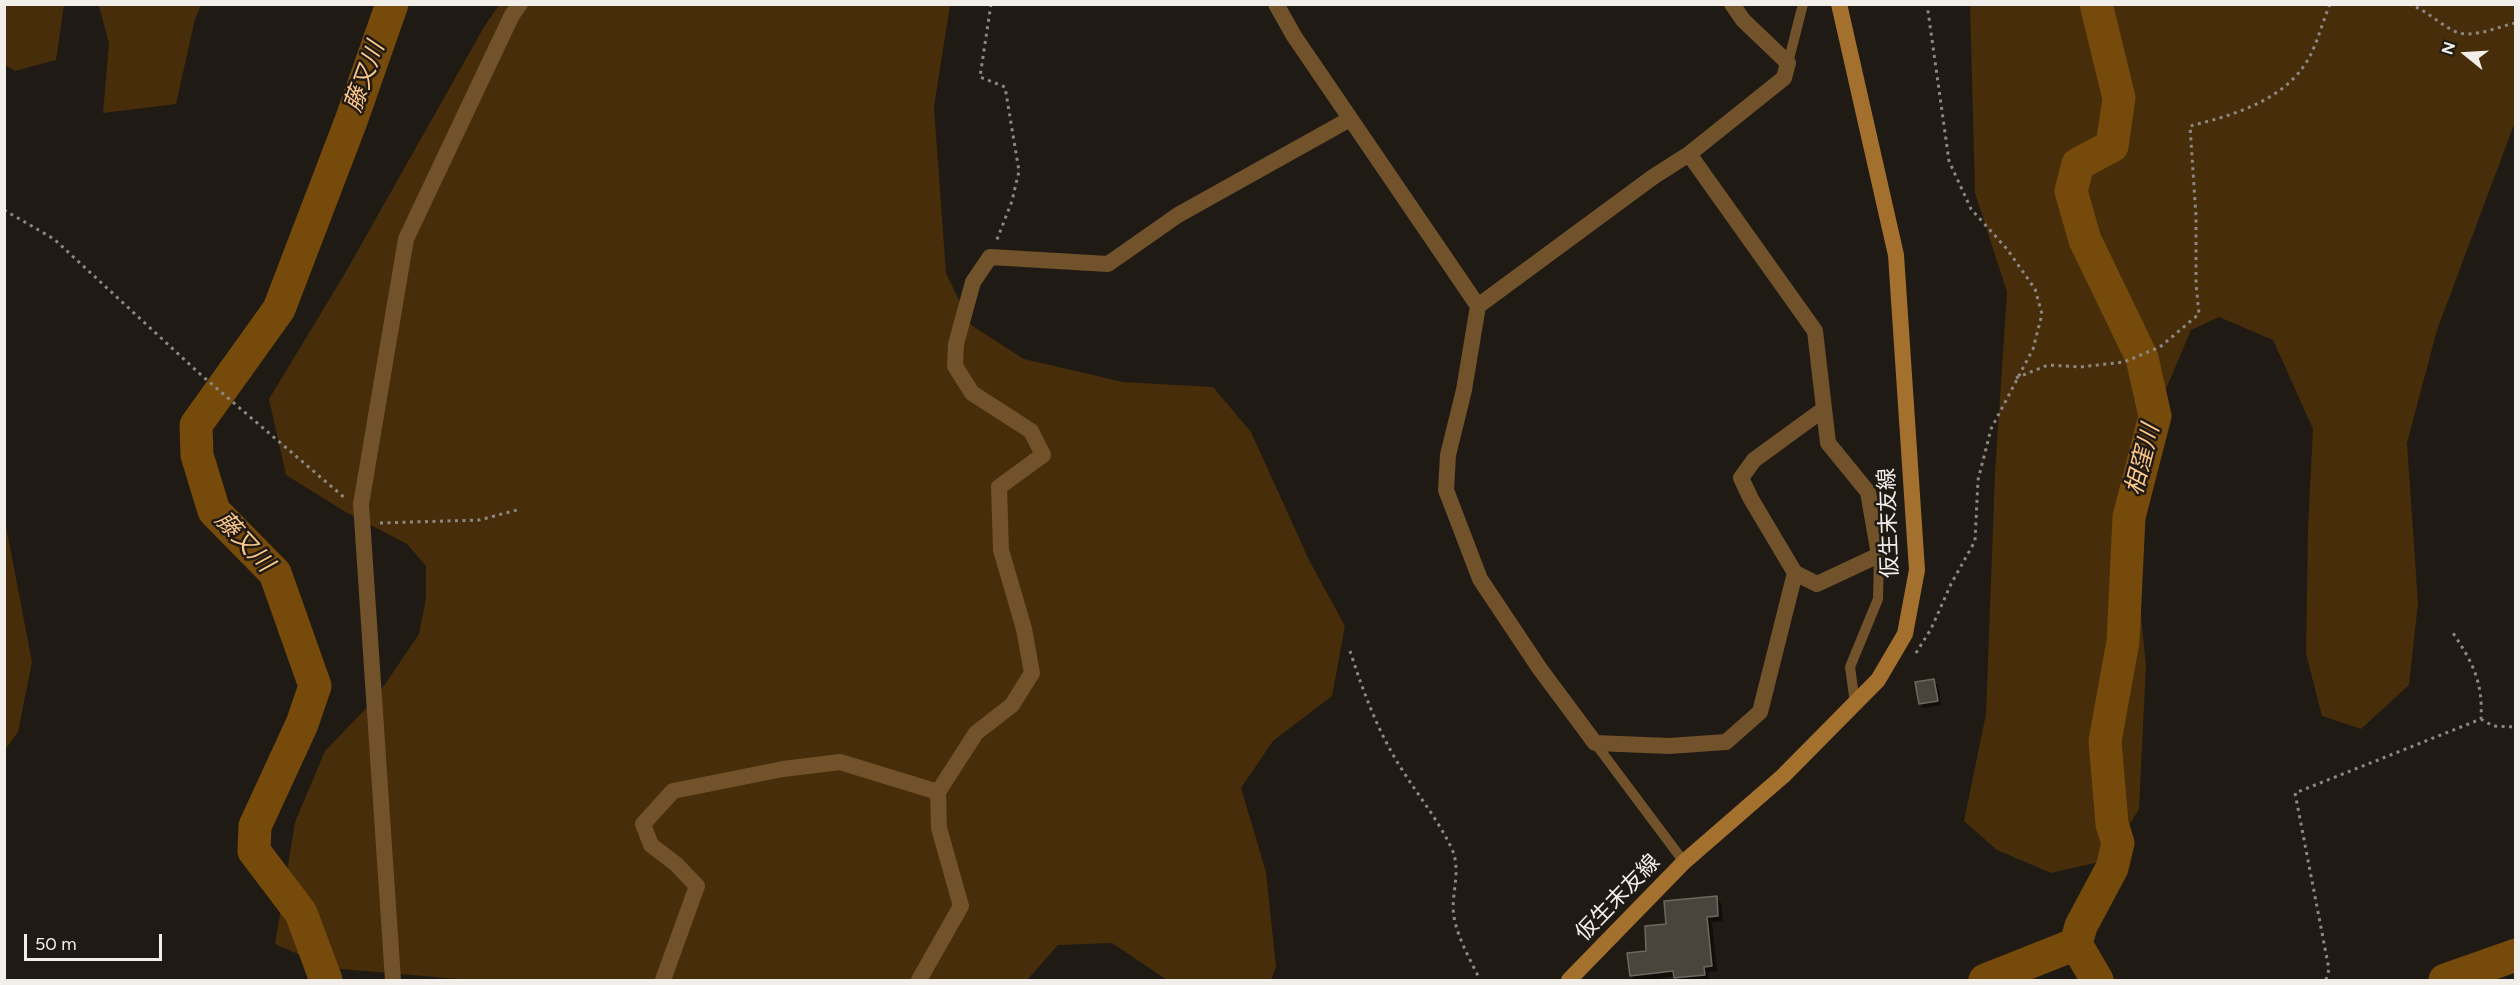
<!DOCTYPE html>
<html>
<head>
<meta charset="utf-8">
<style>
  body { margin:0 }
  #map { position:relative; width:2520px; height:985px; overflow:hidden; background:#1f1a14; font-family:Figtree,sans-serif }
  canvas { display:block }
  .frame { position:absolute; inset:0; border:6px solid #f2eeea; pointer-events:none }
  .north { position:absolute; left:2436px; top:24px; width:60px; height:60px; -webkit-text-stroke:4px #1f1a14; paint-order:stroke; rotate:288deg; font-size:16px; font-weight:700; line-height:24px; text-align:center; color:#f2eeea }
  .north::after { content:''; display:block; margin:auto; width:21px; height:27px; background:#f2eeea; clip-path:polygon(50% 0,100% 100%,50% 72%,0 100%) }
  .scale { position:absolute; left:24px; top:934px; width:138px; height:27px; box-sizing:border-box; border:3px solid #f2eeea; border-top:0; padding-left:8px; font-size:18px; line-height:21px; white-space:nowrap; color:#f2eeea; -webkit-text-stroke:4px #1f1a14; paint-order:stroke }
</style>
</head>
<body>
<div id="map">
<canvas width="2520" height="985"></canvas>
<div class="frame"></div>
<div class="north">N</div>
<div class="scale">50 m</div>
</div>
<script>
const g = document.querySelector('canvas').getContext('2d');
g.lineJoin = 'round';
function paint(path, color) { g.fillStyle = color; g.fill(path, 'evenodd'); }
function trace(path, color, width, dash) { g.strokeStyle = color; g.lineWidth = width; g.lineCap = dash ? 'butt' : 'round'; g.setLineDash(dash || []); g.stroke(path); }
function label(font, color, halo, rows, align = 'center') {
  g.font = font + ' Figtree,"Noto Sans JP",sans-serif'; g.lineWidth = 5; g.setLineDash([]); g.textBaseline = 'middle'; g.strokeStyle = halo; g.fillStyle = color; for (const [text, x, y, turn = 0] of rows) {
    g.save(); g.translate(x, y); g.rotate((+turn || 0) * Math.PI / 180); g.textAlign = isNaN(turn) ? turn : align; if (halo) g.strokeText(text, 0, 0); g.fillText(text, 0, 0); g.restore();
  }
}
paint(new Path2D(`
  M5,4L64,5L56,60L15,71L5,65Z
  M77,5H201L195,19L176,104L103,113L109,43L99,6Z
  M499,5H950L934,107L946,273L971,325L1024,359L1123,382L1213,387L1251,432L1309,560L1345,626L1332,696L1273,741L1241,788L1266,872L1276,967L1271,980H1167L1112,943L1058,945L1027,980H470L330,968L275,944L295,822L325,751L375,699L419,634L426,598V566L407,544L344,511L286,475L269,399L344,275L484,27Z
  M1970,5H2515V122L2437,330L2407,443L2418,603L2409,685L2361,729L2322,716L2306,654L2308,527L2313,429L2273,340L2219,317L2191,330L2140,450L2130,508L2146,665L2139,809L2108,860L2051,873L1997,850L1964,821L1986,714L1995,473L2007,292L1975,193Z
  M4,516L32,662L18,732L5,750Z`), '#472d09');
paint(new Path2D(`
  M1933,681L1938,685L1941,705L1924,708L1920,704Z
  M1716,898L1721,903L1723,921L1712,922L1717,971L1708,972L1709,980H1678L1675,976L1651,980H1632L1629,954L1648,952L1668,926Z`), '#0007');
trace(new Path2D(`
  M2076,944L2081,926L2112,868L2118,843L2112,824L2105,741L2123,642L2129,517L2155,416L2142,358L2085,240L2071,191L2078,164L2112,146L2119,98L2096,4
  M2076,944L2097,980
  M326,980L301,913L254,851L255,826L302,724L315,686L275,573L214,511L197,455L196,425L279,309L351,121L392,4
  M1985,980L2076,944
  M2445,980L2516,955`), '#754a0a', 33);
const building = new Path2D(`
  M1934,679L1938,701L1919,704L1915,682Z
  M1717,896L1718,916L1707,917L1712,966L1704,967L1705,975L1674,978L1673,971L1630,976L1627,953L1646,951L1645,926L1666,924L1664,901Z`);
paint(building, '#4a443d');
trace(building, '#6e6860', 1.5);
trace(new Path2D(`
  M991,4L980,77L1005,87L1019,171L1012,201L996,242
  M2409,4C2426,10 2438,23 2454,31C2472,40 2498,26 2516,23
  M4,210L54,239L200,374L346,499
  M2016,378L2048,365L2080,367L2124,362L2160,347L2199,314L2196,283V216L2190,126C2234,115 2287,100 2310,56C2318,40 2323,21 2330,4
  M380,523L479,520L517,510
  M1350,651C1363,691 1378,732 1401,768C1419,797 1437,818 1452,849C1462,873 1450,895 1454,917C1458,939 1471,961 1480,980
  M1916,653L1931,629L1951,584L1975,541L1978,480L1991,429L2033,349L2042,314L2035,289L2007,249L1971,209L1949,161L1927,4
  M2481,719L2493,726L2516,727
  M2326,980L2329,969L2295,793L2481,719C2483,682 2473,663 2453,633`), '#8d8883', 3, [3, 4.5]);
trace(new Path2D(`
  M1788,63L1803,4
  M1855,703L1850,667L1878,599L1879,555
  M1595,743L1684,862`), '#71522b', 10);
trace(new Path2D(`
  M1276,4L1294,36L1478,306L1464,390L1448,455L1446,490L1480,579L1540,669L1595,743L1669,746L1726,742L1760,712L1795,573
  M1689,154L1815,331L1828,443L1868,492L1879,555L1817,584L1795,573L1751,499L1741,478L1754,460L1824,409
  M1478,306L1653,177L1689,154L1784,78L1788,63L1743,20L1732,4
  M393,980L361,504L406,239L512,15L520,4
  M663,980L697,886L676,864L651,845L643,824L673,791L783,769L840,762L938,792
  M919,980L961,906L939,828L938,792L976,733L1012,705L1032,673L1024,629L1001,550L999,487L1043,455L1031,431L972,393L955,366L956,344L973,282L990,257L1108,264L1178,215L1350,119`), '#71522b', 16);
trace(new Path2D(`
  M1569,980L1684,862L1783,776L1878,680L1905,634L1917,570L1896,255L1839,4`), '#a3702e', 16);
label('22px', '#f2eeea', '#1f1a14', [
  ["仮生末友線",1889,523,-92],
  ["仮生末友線",1618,898,-46]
]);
label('italic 24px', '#fcc78a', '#1f1a14', [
  ["藤又川",365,77,-70],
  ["相窪川",2143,460,-76],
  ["藤又川",244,542,47]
]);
</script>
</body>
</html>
